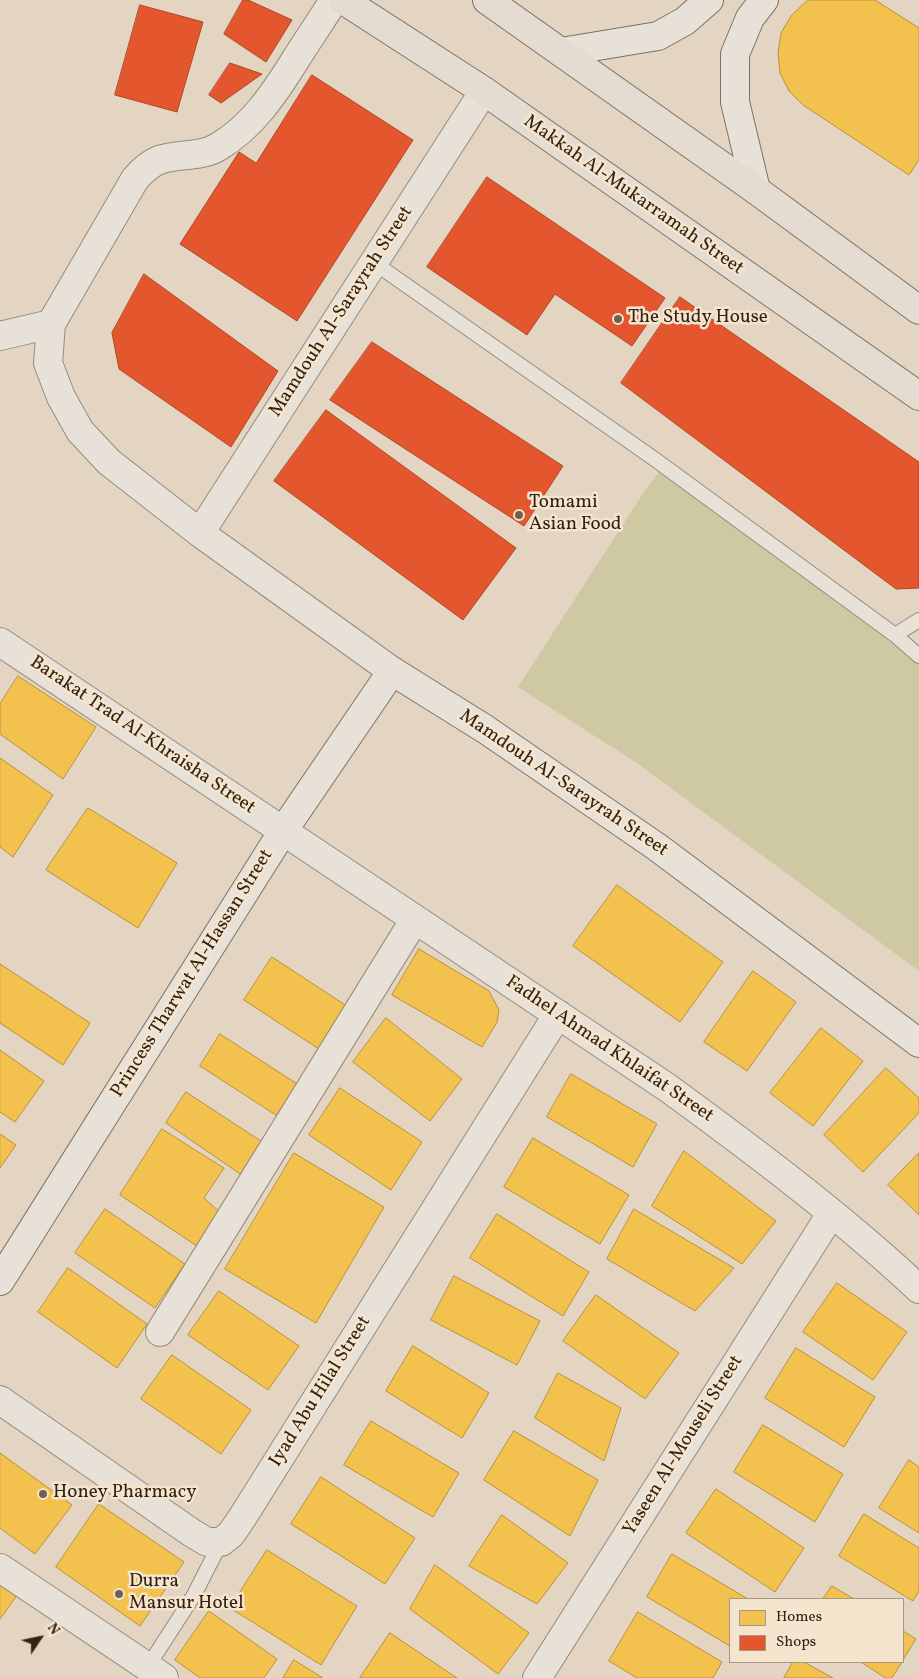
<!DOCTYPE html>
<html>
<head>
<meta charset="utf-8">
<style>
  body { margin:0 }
  #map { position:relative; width:919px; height:1678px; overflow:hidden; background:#e3d5c1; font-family:Vollkorn,serif }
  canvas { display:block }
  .legend { position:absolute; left:729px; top:1598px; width:175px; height:65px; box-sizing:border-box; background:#f6e5ce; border:1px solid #a79784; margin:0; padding:6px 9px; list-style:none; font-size:15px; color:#312214 }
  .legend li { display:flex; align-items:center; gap:10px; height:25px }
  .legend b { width:25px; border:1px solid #a79784 }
  .north { position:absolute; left:15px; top:1613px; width:50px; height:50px; -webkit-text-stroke:4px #f6e5ce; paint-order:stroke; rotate:56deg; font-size:14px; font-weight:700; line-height:20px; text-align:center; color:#312214 }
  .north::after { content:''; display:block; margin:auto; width:18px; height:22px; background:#312214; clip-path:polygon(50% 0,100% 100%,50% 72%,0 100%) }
</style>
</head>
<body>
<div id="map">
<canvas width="919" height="1678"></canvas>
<ul class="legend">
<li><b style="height:14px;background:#f2c14e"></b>Homes</li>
<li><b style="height:14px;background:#e4572e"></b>Shops</li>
</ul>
<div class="north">N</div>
</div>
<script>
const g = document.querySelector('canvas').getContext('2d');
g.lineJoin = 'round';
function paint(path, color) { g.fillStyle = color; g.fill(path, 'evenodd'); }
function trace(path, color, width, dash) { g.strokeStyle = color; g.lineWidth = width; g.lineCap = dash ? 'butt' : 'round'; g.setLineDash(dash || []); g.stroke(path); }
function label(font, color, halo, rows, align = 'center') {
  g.font = font + ' Vollkorn,serif'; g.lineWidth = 5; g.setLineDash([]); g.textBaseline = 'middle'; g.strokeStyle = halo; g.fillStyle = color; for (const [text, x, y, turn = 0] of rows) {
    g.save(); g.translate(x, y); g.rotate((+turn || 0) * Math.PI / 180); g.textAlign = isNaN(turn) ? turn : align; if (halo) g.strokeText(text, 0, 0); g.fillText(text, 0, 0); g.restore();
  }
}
paint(new Path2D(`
  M663,466L919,656V971L637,763L518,687L642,495Z`), '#cec8a3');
const homes = new Path2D(`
  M808,0H875L919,28V160L909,175L803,105L789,91L780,73L778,53L781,33L791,16Z
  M18,676L96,727L63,779L0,734V704Z
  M0,758L53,795L13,857L0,847Z
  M88,808L177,863L138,928L46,870Z
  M617,885L723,962L680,1022L573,946Z
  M419,949L489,991L499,1010L497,1022L482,1047L392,995Z
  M272,957L356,1012L328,1055L244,1000Z
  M0,964L90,1023L63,1065L0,1023Z
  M753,971L796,1002L747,1071L704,1042Z
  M386,1018L462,1079L430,1121L353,1062Z
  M821,1028L863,1061L813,1126L770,1093Z
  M220,1034L302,1087L282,1119L200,1066Z
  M0,1050L44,1081L15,1122L0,1112Z
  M886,1068L919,1098V1113L863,1172L824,1135Z
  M571,1074L657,1124L633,1167L547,1117Z
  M340,1088L422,1142L391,1190L309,1135Z
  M186,1092L267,1145L246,1178L166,1123Z
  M162,1129L224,1168L204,1198L223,1215L200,1248L120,1195Z
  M0,1134L16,1145L0,1168Z
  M533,1138L629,1195L600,1244L504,1187Z
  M684,1151L776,1221L742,1264L652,1206Z
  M294,1153L384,1207L316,1323L225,1269Z
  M919,1153V1215L888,1185Z
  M105,1209L185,1264L155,1308L75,1253Z
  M634,1209L734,1268L695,1311L607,1259Z
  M497,1214L589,1272L563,1316L470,1258Z
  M68,1268L147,1324L117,1368L38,1312Z
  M454,1276L540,1321L517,1365L431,1320Z
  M837,1283L907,1332L873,1380L803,1332Z
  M219,1291L299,1346L268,1390L188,1335Z
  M596,1295L679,1353L645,1399L563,1341Z
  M413,1346L489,1393L462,1438L386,1391Z
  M796,1348L875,1397L844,1447L765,1398Z
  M172,1355L251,1410L221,1454L141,1399Z
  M558,1373L621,1408L604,1461L535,1418Z
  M371,1421L459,1473L433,1517L344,1465Z
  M763,1425L843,1474L815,1522L734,1472Z
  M514,1431L598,1480L570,1536L484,1480Z
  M0,1453L72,1505L35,1554L0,1528Z
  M909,1460L919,1467V1533L879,1508Z
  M321,1477L415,1538L385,1584L291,1524Z
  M716,1489L804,1548L775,1592L686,1533Z
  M99,1504L184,1562L140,1626L56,1567Z
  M864,1514L919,1548V1591L913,1601L839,1556Z
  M502,1515L568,1563L537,1604L469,1566Z
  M267,1550L357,1606L321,1665L230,1608Z
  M672,1554L748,1599H730V1646L647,1597Z
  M435,1565L529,1633L498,1674L410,1609Z
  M0,1581L18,1594L0,1619Z
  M832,1586L854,1599H823Z
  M209,1611L277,1659L264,1678H200L175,1660Z
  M638,1612L722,1662L713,1678H637L609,1661Z
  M903,1631L916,1639L903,1660Z
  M390,1633L457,1678H360Z
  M294,1660L323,1678H283Z
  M793,1662H804L833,1678H784Z
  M861,1662H902L892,1678H886Z`);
paint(homes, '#f2c14e');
trace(homes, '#b8913d', 1);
const shops = new Path2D(`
  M243,0H248L292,20L266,62L224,34Z
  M140,5L203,22L177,112L115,95Z
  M230,63L262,74L221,103L209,95Z
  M312,75L413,140L297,321L180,244L239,152L256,163Z
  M487,177L665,298L632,346L555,294L527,335L427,267Z
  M144,274L278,371L231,447L119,369L112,333Z
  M680,297L919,462V588L896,589L621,383Z
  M372,342L563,466L524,526L330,400Z
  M326,410L516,548L463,620L274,481Z`);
paint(shops, '#e4572e');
trace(shops, '#ae4726', 1);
const lane = new Path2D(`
  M373,262L653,458L895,635L919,656
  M895,635L919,620
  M145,1671L194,1595L221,1542`);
const street = new Path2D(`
  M334,0C321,21 307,41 294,62C274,94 252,127 218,147C199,158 179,153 159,160C149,164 142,171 135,179L51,324L48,363L61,397L80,431L109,462L200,533L392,671
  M0,336L51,324
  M200,533L484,91
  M0,642L668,1088C754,1151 841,1216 919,1289
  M160,1332L415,919
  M0,1400L192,1533L207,1542H221L231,1534L242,1518L558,1014
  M0,1568L164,1678
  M537,1678L831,1214`);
const secondary = new Path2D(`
  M561,52L658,36L685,21L709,0
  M756,190L735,102V54L750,18L764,0
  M0,1281L283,831L392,671L485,729L657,847L919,1043`);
const primary = new Path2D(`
  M343,0L484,91L919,396
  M487,0L756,190L919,310`);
trace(lane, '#958b7e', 16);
trace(street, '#958b7e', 30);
trace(secondary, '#7c7367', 30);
trace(primary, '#7c7367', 30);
trace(lane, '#e8e1d7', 14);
trace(street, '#e8e1d7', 28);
trace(secondary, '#e8e1d7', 28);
trace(primary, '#e4dcd0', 28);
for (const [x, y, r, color] of [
  [618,319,5,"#6f6151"],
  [519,515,5,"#6f6151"],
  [43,1494,5,"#6f6151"],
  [119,1594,5,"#6f6151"]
]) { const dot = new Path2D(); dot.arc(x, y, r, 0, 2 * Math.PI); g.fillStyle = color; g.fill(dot); trace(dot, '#f6e5ce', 2); }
label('19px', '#312214', '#f6e5ce', [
  ["Makkah Al-Mukarramah Street",633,196,35],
  ["Mamdouh Al-Sarayrah Street",342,312,-57],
  ["Barakat Trad Al-Khraisha Street",142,736,34],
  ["Mamdouh Al-Sarayrah Street",563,784,34],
  ["Princess Tharwat Al-Hassan Street",193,974,-58],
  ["Fadhel Ahmad Khlaifat Street",609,1050,34],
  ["Iyad Abu Hilal Street",321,1392,-58],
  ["Yaseen Al-Mouseli Street",684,1446,-58]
]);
label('19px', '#312214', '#f6e5ce', [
  ["The Study House",628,319],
  ["Tomami",529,504],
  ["Asian Food",529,526],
  ["Honey Pharmacy",53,1494],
  ["Durra",129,1583],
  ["Mansur Hotel",129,1605]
], 'left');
</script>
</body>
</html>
